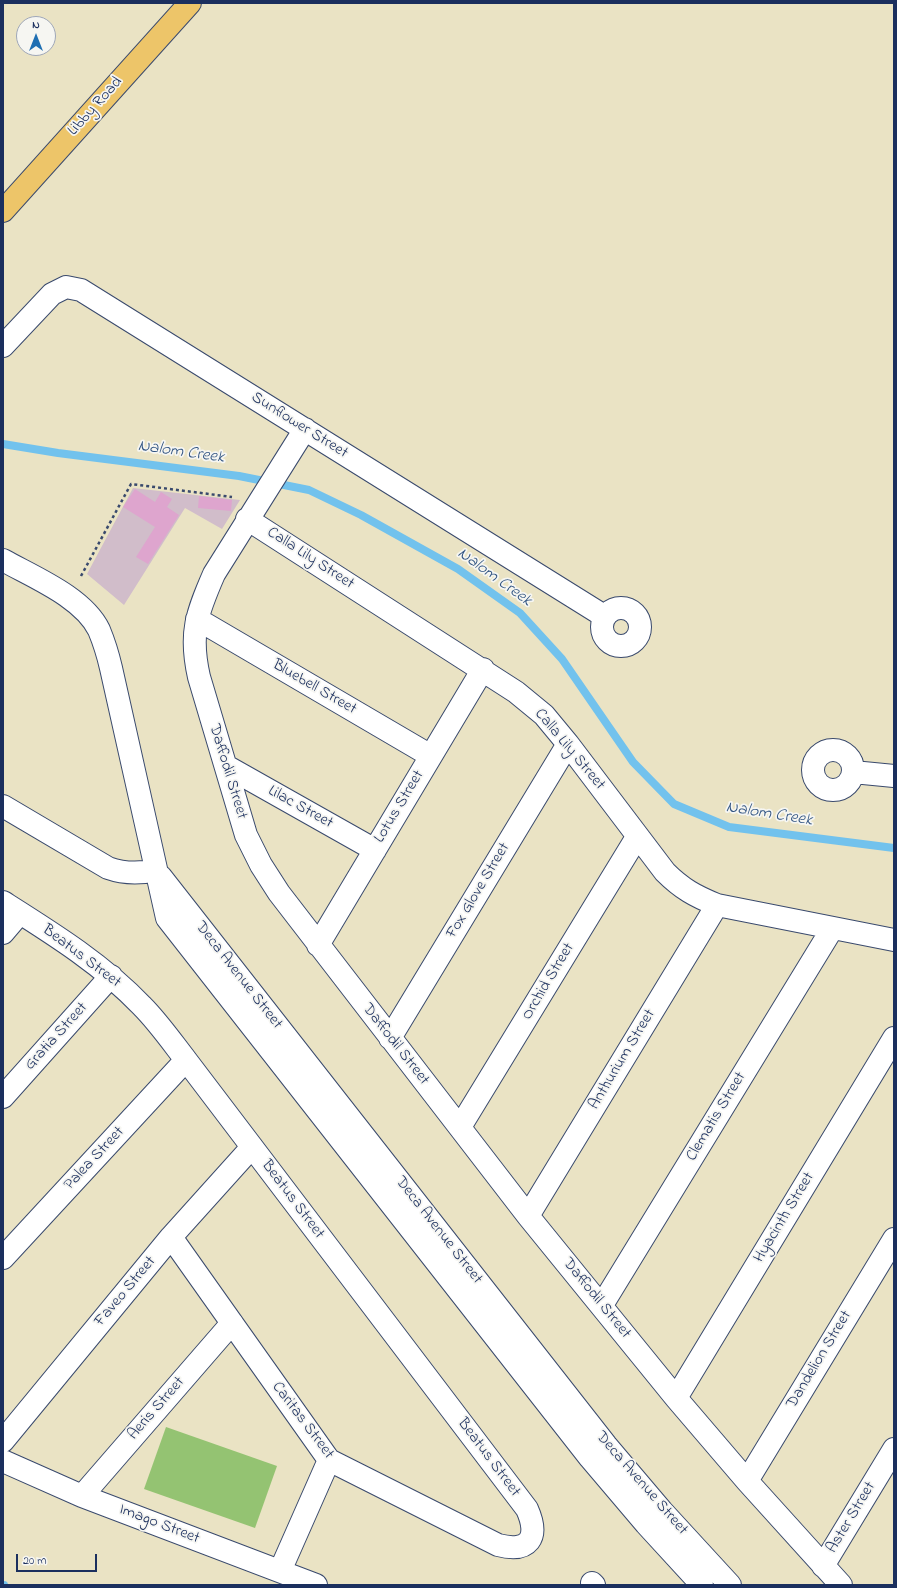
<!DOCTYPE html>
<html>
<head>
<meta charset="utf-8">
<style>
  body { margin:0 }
  #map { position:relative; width:897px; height:1588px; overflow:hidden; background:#eae3c4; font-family:"Indie Flower",sans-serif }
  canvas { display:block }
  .frame { position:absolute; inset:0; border:4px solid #1b2f5e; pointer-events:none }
  .north { position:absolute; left:16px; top:16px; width:40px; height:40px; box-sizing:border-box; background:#f6f6f2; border:1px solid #9ea6b7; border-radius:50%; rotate:0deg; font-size:11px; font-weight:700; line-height:16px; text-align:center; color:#1b2f5e }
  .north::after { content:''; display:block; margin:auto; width:14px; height:18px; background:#1f6fb2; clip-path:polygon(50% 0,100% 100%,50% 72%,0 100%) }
  .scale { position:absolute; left:16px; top:1554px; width:81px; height:18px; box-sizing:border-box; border:2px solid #1b2f5e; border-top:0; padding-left:5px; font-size:12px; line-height:14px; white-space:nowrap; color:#1b2f5e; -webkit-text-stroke:3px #f6f6f2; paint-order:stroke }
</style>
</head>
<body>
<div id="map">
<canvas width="897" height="1588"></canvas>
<div class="frame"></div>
<div class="north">N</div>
<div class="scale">20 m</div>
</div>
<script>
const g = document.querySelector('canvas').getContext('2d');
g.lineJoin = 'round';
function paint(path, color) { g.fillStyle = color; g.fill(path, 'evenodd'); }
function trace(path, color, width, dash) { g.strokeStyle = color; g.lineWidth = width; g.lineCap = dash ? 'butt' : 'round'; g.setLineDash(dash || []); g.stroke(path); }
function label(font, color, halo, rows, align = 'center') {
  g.font = font + ' "Indie Flower",sans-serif'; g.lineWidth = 3.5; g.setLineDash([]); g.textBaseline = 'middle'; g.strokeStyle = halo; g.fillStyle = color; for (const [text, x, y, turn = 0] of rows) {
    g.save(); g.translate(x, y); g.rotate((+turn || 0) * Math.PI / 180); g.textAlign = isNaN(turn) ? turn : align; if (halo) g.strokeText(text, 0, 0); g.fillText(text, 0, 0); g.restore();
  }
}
paint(new Path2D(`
  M133,488L240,500L222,529L185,508L124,605L87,574Z`), '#d1bdca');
paint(new Path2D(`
  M166,1427L277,1466L255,1528L144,1489Z`), '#94c372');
trace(new Path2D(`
  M3,444L58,453L239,476L309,490L361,515L458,569L520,613L562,659L633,762L674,804L729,827L894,848
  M3,1585H4`), '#72c2ed', 8);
paint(new Path2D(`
  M135,489L155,502L161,492L172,499L167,507L179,515L148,564L136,557L155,527L123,507Z
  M199,496L232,500L231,511L198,508Z`), '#dea5ce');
const street = new Path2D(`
  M3,346L52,294L66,287L81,290L604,616
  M305,429L214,574C197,613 189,633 199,677L246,835L261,865L279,893L528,1216L676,1398L747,1481L841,1585
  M247,519L516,692L544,715L568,744L665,872C682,889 695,896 717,905L894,940
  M3,560C33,577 83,597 99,630C104,642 108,655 111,668L167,918L590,1458L646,1524L702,1585
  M602 627a19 19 0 1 1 38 0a19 19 0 1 1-38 0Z
  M197,619L431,756
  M813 770a20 20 0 1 1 40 0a20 20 0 1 1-40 0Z
  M226,766L375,850
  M853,772L894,776
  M3,806L108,868C125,874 139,874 156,870
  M161,877L606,1445L662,1511L730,1585
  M3,902C52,933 102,964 142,1006C158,1022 172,1042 186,1060L527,1509C540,1538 529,1553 498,1545L329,1460L171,1237
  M3,933L20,913
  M318,945L483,669
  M390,1038L568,744
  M3,1097L111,976
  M460,1127L637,837
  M528,1216L717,905
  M3,1258L186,1060
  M602,1305L832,929
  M676,1398L894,1038
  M3,1441L171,1237L252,1147
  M3,1461L82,1496L316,1585
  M747,1481L894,1239
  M82,1496L232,1323
  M823,1566L894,1449
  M280,1571L329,1460
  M592,1583L594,1585`);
const primary = new Path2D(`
  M3,211L190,3`);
trace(street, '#3a4a6d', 24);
trace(primary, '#3a4a6d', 24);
trace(new Path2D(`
  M81,576L131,484L232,497`), '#3a4a6d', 2.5, [3, 3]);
trace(street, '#fff', 22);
trace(primary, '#edc569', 22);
label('16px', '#1b2f5e', '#f6f6f2', [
  ["Libby Road",96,107,-48],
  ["Sunflower Street",299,426,32],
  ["Calla Lily Street",310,559,33],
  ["Bluebell Street",314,688,30],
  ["Calla Lily Street",569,750,50],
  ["Daffodil Street",227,772,73],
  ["Lotus Street",400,807,-59],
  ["Lilac Street",300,808,29],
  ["Fox Glove Street",479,891,-59],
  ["Beatus Street",81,957,37],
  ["Deca Avenue Street",238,976,52],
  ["Orchid Street",549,982,-59],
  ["Gratia Street",57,1037,-48],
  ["Daffodil Street",395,1045,52],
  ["Anthurium Street",623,1060,-59],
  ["Clematis Street",717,1117,-59],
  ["Palea Street",95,1159,-47],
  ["Beatus Street",292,1200,53],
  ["Hyacinth Street",785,1218,-59],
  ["Deca Avenue Street",438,1231,52],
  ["Faveo Street",126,1292,-50],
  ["Daffodil Street",596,1299,51],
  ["Dandelion Street",820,1360,-59],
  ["Aeris Street",157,1409,-49],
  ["Caritas Street",302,1421,53],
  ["Beatus Street",488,1458,53],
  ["Deca Avenue Street",641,1484,49],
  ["Aster Street",852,1518,-59],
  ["Imago Street",159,1525,21]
]);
label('italic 17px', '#315482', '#f6f6f2', [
  ["Nalom Creek",181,453,8],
  ["Nalom Creek",494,578,36],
  ["Nalom Creek",769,815,9]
]);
</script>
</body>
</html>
